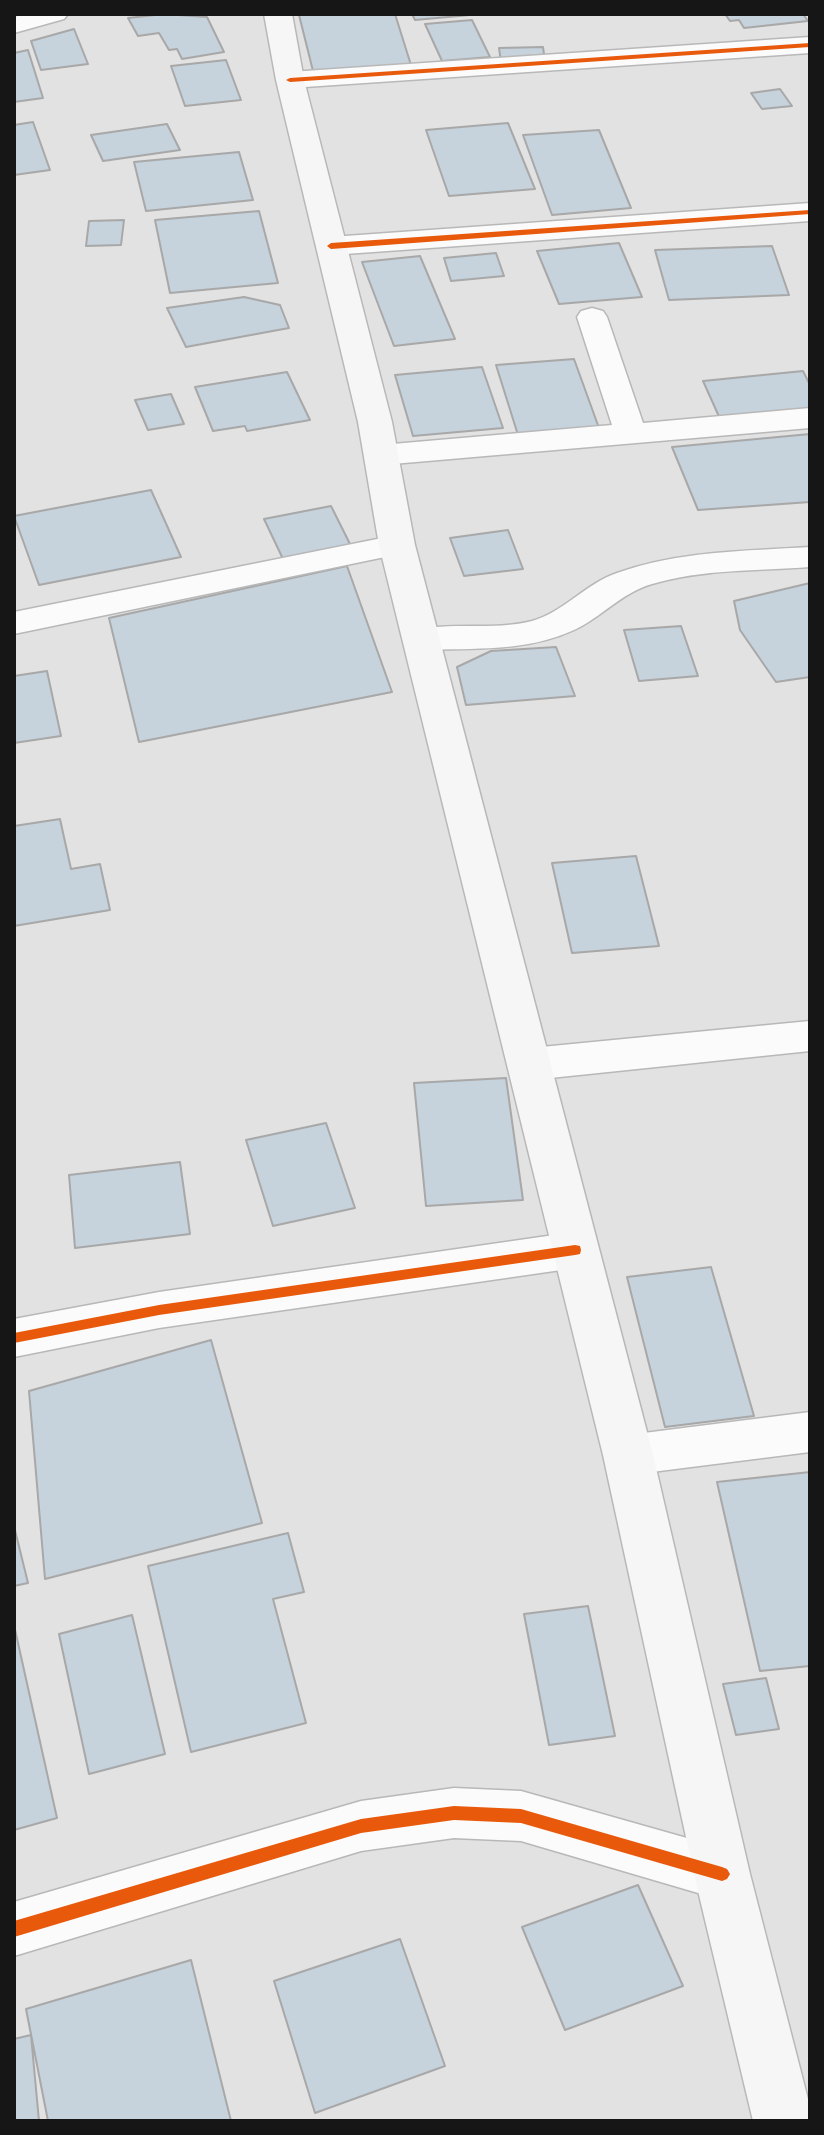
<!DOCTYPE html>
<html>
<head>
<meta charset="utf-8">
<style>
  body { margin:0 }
  #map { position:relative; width:824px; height:2135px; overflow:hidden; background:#e2e2e2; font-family:Georgia,serif }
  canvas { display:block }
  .frame { position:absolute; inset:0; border:16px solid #161617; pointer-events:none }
</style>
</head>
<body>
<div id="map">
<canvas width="824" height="2135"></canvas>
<div class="frame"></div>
</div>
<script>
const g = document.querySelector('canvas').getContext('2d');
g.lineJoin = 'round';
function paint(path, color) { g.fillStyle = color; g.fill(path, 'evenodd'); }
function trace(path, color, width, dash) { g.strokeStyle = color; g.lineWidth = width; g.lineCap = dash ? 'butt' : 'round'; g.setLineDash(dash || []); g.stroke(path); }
const building = new Path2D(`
  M164,14L207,17L224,52L182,59L177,49L169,50L159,33L138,36L128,18Z
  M395,14L411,65L313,71L299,15Z
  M412,14H470V15L415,20Z
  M725,14H803L808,21L744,28L739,20L730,21Z
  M472,20L490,57L442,61L425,24Z
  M74,29L88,64L41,70L31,41Z
  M543,47L545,61L501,62L499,48Z
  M28,50L43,98L14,102V53Z
  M226,60L241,100L185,106L171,66Z
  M780,89L792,106L762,109L751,93Z
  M33,122L50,170L14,175V125Z
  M508,123L535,189L449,196L426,130Z
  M167,124L180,150L103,161L91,135Z
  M599,130L631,208L552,215L523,135Z
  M239,152L253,200L146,211L134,162Z
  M259,211L278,283L170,293L155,220Z
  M124,220L121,245L86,246L89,221Z
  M619,243L642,297L559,304L537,251Z
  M772,246L789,295L669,300L655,250Z
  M496,253L504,276L451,281L444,258Z
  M420,256L455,339L394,346L362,262Z
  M244,297L280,305L289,328L186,347L167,308Z
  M574,359L599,428L518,435L496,365Z
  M482,367L503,428L413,436L395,375Z
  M803,371L810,385V412L721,421L703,381Z
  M287,372L310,420L247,431L245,426L213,431L195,387Z
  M171,394L184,424L148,430L135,400Z
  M810,434V502L698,510L672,447Z
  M151,490L181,557L39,585L14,516Z
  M331,506L351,546L283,559L264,519Z
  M508,530L523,569L464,576L450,538Z
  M347,566L392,692L139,742L109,618Z
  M810,583V677L776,682L740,630L734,601Z
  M681,626L698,676L639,681L624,630Z
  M556,647L575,696L466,705L457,667L491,651Z
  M47,671L61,736L14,743V676Z
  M60,819L71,869L100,864L110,910L14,926V826Z
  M636,856L659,946L572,953L552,863Z
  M506,1078L523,1200L426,1206L414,1083Z
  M326,1123L355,1208L273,1226L246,1140Z
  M180,1162L190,1234L75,1248L69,1175Z
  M711,1267L754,1416L665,1427L627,1277Z
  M211,1340L262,1523L45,1579L29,1391Z
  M810,1472V1666L760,1671L717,1482Z
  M14,1526L28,1583L14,1586Z
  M288,1533L304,1592L273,1599L306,1723L191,1752L148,1566Z
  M588,1606L615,1736L549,1745L524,1614Z
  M132,1615L165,1754L89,1774L59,1634Z
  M14,1625L57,1818L14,1830Z
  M766,1678L779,1729L736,1735L723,1684Z
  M638,1885L683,1986L565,2030L522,1927Z
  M400,1939L445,2066L315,2113L274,1981Z
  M191,1960L231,2121H48L26,2009Z
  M31,2035L39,2121H14V2039Z`);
paint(building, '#c6d2dc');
trace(building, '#a8a8a8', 2);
const minor = new Path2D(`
  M25,14H68L64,19L14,33V17Z
  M810,37V53L290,88L280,86L277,80L280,74L290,72Z
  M810,203V221L331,255L321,252L316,246L321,240L331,237Z
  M592,308L603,311L607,317L643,423L810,408V428L381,465L369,462L365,455L369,448L381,445L612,425L577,317L581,311Z
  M397,535L409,538L414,545L409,552L14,634V612Z
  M810,547V567C758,571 702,569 652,584C621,593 602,617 574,630C527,652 473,648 423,650L410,647L405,639L410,631C450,621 492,631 532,621C564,612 585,584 617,573C678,551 745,551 810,547Z
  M810,1021V1051L531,1080L516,1075L510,1064L516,1053L531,1048Z
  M575,1232L591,1237L597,1250L591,1263L575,1268L159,1328L14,1357V1319L159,1292Z
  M810,1412V1452L628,1475L611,1469L604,1455L611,1441L628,1435Z
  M454,1788L521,1791L722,1848L741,1856L749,1874L741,1892L722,1900L521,1841L454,1838L361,1851L14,1956V1902L361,1801Z`);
const secondary = new Path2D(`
  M264,14H292L304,80L392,422L415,545L653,1455L750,1874L810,2107V2121H753L694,1874L603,1455L379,545L358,422L276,80Z`);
trace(minor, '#b8b8b9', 3);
trace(secondary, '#b8b8b9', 3);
paint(minor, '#fbfbfb');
paint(secondary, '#f7f6f6');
paint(new Path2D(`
  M810,43V47L290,82L286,80L290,78Z
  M810,210V214L331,249L327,246L331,243Z
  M575,1245L580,1246L581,1250L580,1254L575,1255L159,1315L14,1343V1333L159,1305Z
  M454,1806L521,1809L722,1867L727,1869L730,1874L727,1879L722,1881L521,1823L454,1820L361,1833L14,1937V1921L361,1819Z`), '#e8590c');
</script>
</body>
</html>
